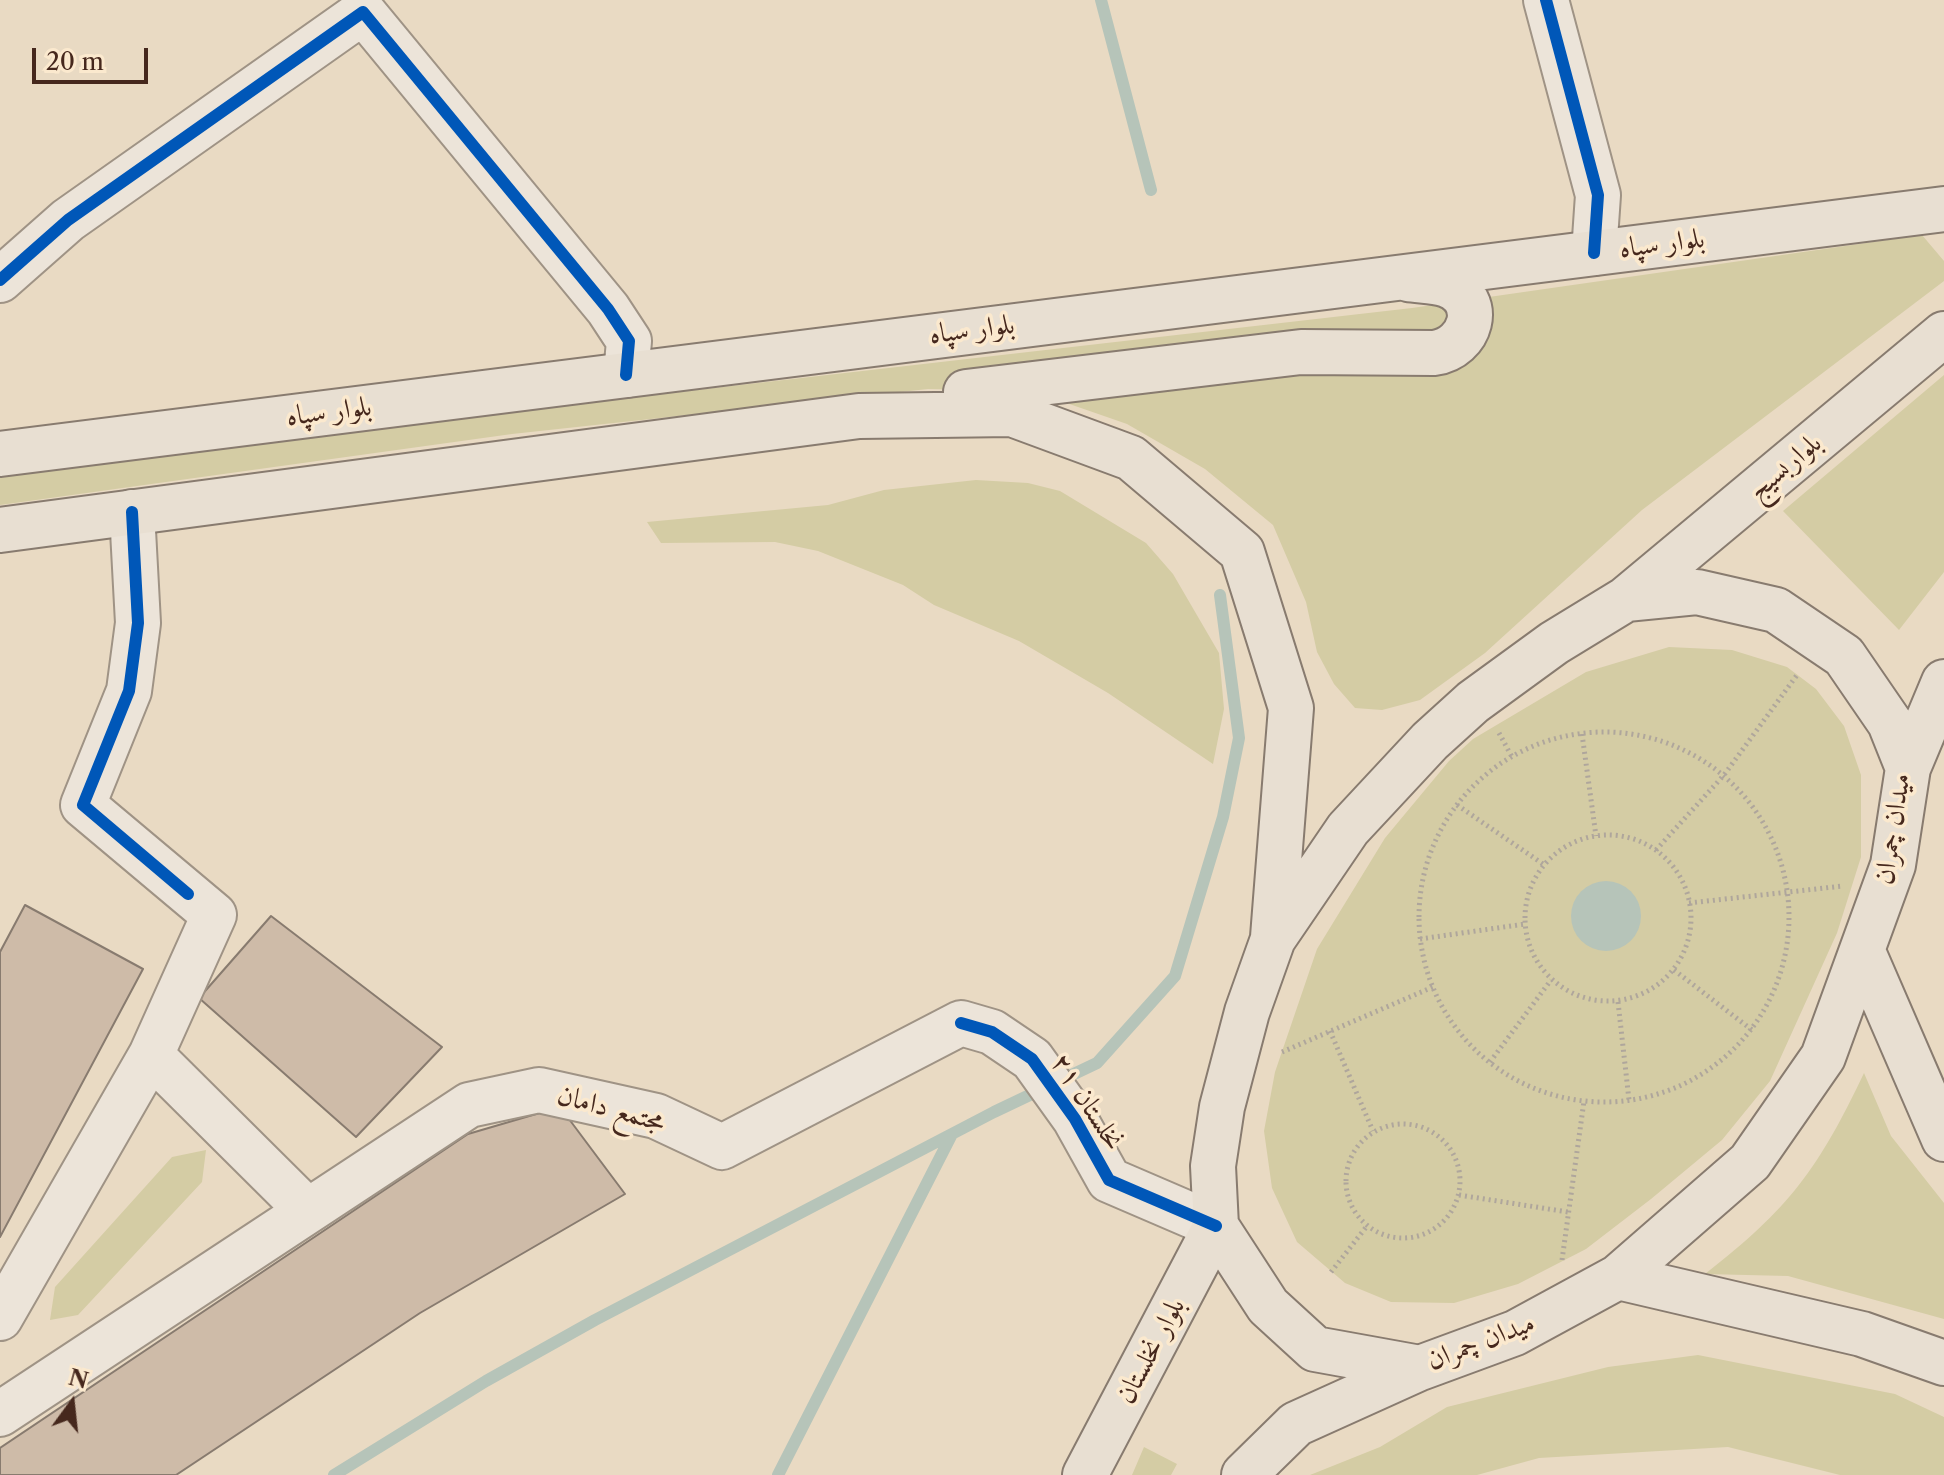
<!DOCTYPE html>
<html>
<head>
<meta charset="utf-8">
<style>
  body { margin:0 }
  #map { position:relative; width:1944px; height:1475px; overflow:hidden; background:#e9dac3; font-family:"Libre Caslon Text",serif }
  canvas { display:block }
  .north { position:absolute; left:32px; top:1363px; width:80px; height:80px; -webkit-text-stroke:6px #fbe9ce; paint-order:stroke; rotate:15deg; font-size:22px; font-weight:700; line-height:32px; text-align:center; color:#46281d }
  .north::after { content:''; display:block; margin:auto; width:28px; height:36px; background:#46281d; clip-path:polygon(50% 0,100% 100%,50% 72%,0 100%) }
  .scale { position:absolute; left:32px; top:48px; width:116px; height:36px; box-sizing:border-box; border:4px solid #46281d; border-top:0; padding-left:10px; font-size:24px; line-height:28px; white-space:nowrap; color:#46281d; -webkit-text-stroke:6px #fbe9ce; paint-order:stroke }
</style>
</head>
<body>
<div id="map">
<canvas width="1944" height="1475"></canvas>
<div class="north">N</div>
<div class="scale">20 m</div>
</div>
<script>
const g = document.querySelector('canvas').getContext('2d');
g.lineJoin = 'round';
function paint(path, color) { g.fillStyle = color; g.fill(path, 'evenodd'); }
function trace(path, color, width, dash) { g.strokeStyle = color; g.lineWidth = width; g.lineCap = dash ? 'butt' : 'round'; g.setLineDash(dash || []); g.stroke(path); }
function label(font, color, halo, rows, align = 'center') {
  g.font = font + ' "Libre Caslon Text",Amiri,serif'; g.lineWidth = 7; g.setLineDash([]); g.textBaseline = 'middle'; g.strokeStyle = halo; g.fillStyle = color; for (const [text, x, y, turn = 0] of rows) {
    g.save(); g.translate(x, y); g.rotate((+turn || 0) * Math.PI / 180); g.textAlign = isNaN(turn) ? turn : align; if (halo) g.strokeText(text, 0, 0); g.fillText(text, 0, 0); g.restore();
  }
}
paint(new Path2D(`
  M1922,235L1944,261V281L1642,510L1485,653L1420,700L1382,710L1355,708L1334,684L1317,652L1306,602L1273,525L1205,469L1127,424L1032,391L928,389L512,434L0,505V475L304,435L1412,308Z
  M1944,375V572L1899,630L1783,511Z
  M976,480L1028,483L1060,491L1146,543L1173,574L1219,653L1224,709L1213,764L1108,693L1019,641L934,605L903,585L818,551L775,542L661,543L647,522L828,505L884,490Z
  M1669,647L1732,650L1787,667L1816,689L1844,726L1861,775V857L1837,933L1770,1081L1722,1140L1651,1199L1586,1249L1518,1284L1454,1303L1391,1302L1345,1283L1297,1242L1272,1188L1264,1131L1275,1072L1317,949L1385,838L1449,761L1473,739L1586,672Z
  M1864,1073L1891,1136L1944,1203V1319L1788,1276L1705,1274C1789,1209 1819,1168 1864,1073Z
  M206,1150L202,1182L78,1315L50,1320L55,1287L172,1157Z
  M1698,1355L1895,1394L1944,1417V1475H1840L1728,1447L1539,1458L1477,1475H1310L1380,1447L1447,1407L1608,1367Z
  M1144,1447L1177,1464L1171,1475H1132Z`), '#d4cca4');
paint(new Path2D(`
  M1571 916a35 35 0 1 1 70 0a35 35 0 1 1-70 0Z`), '#b6c4b9');
trace(new Path2D(`
  M1101,0L1151,190
  M334,1475L486,1381L595,1320L994,1112L1097,1063L1175,976L1223,817L1239,738L1220,595
  M778,1475L951,1136`), '#b6c4b9', 12);
const building = new Path2D(`
  M25,905L143,969L0,1237V952Z
  M271,916L442,1047L356,1137L199,998Z
  M560,1107L625,1194L420,1313L176,1475H0V1448L468,1134Z`);
paint(building, '#cebba8');
trace(building, '#887b6f', 2);
const minor = new Path2D(`
  M1546,0L1598,195L1594,253
  M0,280L68,220L363,12L608,309L629,341L626,375
  M132,512L138,623L129,691L83,805L214,915L151,1055
  M0,1318L151,1055L308,1211
  M0,1414L469,1105L539,1090L656,1116L722,1147L961,1023L992,1032L1032,1059L1075,1119L1109,1180L1216,1226`);
const major = new Path2D(`
  M966,392L1301,352L1434,353C1471,348 1486,300 1447,285C1436,281 1420,281 1408,279
  M0,454L1944,209
  M0,530L859,416L1012,414L1131,458L1242,552L1291,708L1273,937
  M1626,599L1697,592L1776,610L1844,656L1890,723L1908,768L1893,865L1823,1057L1750,1162L1618,1277L1515,1333L1420,1368L1315,1349L1268,1306L1216,1226L1213,1166L1222,1107L1247,1012L1273,939L1348,829L1430,741L1473,702L1554,643L1626,599L1944,334
  M1908,768L1944,682
  M1863,952L1944,1139
  M1618,1277L1862,1334L1944,1363
  M1085,1475L1216,1226
  M1244,1475L1296,1424L1420,1368`);
trace(minor, '#9f9385', 48);
trace(major, '#887b6f', 48);
trace(new Path2D(`
  M1419 917a185 185 0 1 1 370 0a185 185 0 1 1-370 0Z
  M1499,733L1512,757
  M1582,734L1596,836
  M1457,805L1543,864
  M1525 918a83 83 0 1 1 166 0a83 83 0 1 1-166 0Z
  M1656,850L1724,775L1797,675
  M1689,903L1843,886
  M1420,939L1525,924
  M1674,970L1752,1030
  M1618,1002L1629,1100
  M1330,1031L1373,1131
  M1282,1052L1433,987
  M1490,1062L1551,980
  M1346 1181a57 57 0 1 1 114 0a57 57 0 1 1-114 0Z
  M1459,1195L1568,1212
  M1562,1260L1584,1101
  M1331,1272L1367,1226`), '#afa69c', 5, [2, 4]);
trace(minor, '#ece4d9', 44);
trace(major, '#e8dfd2', 44);
trace(new Path2D(`
  M1546,0L1598,195L1594,253
  M0,280L68,220L363,12L608,309L629,341L626,375
  M132,512L138,623L129,691L83,805L188,894
  M961,1023L992,1032L1032,1059L1075,1119L1109,1180L1216,1226`), '#0057b8', 12);
label('28px', '#46281d', '#fbe9ce', [
  ["بلوار سپاه",1662,244,-7],
  ["بلوار سپاه",972,330,-7],
  ["بلوار سپاه",329,412,-7],
  ["بلواربسیج",1785,467,-40],
  ["میدان چمران",1893,829,-81],
  ["نخلستان ۲۱",1087,1102,57],
  ["مجتمع دامان",611,1109,15],
  ["میدان چمران",1481,1342,-21],
  ["بلوار نخلستان",1151,1351,-62]
]);
</script>
</body>
</html>
